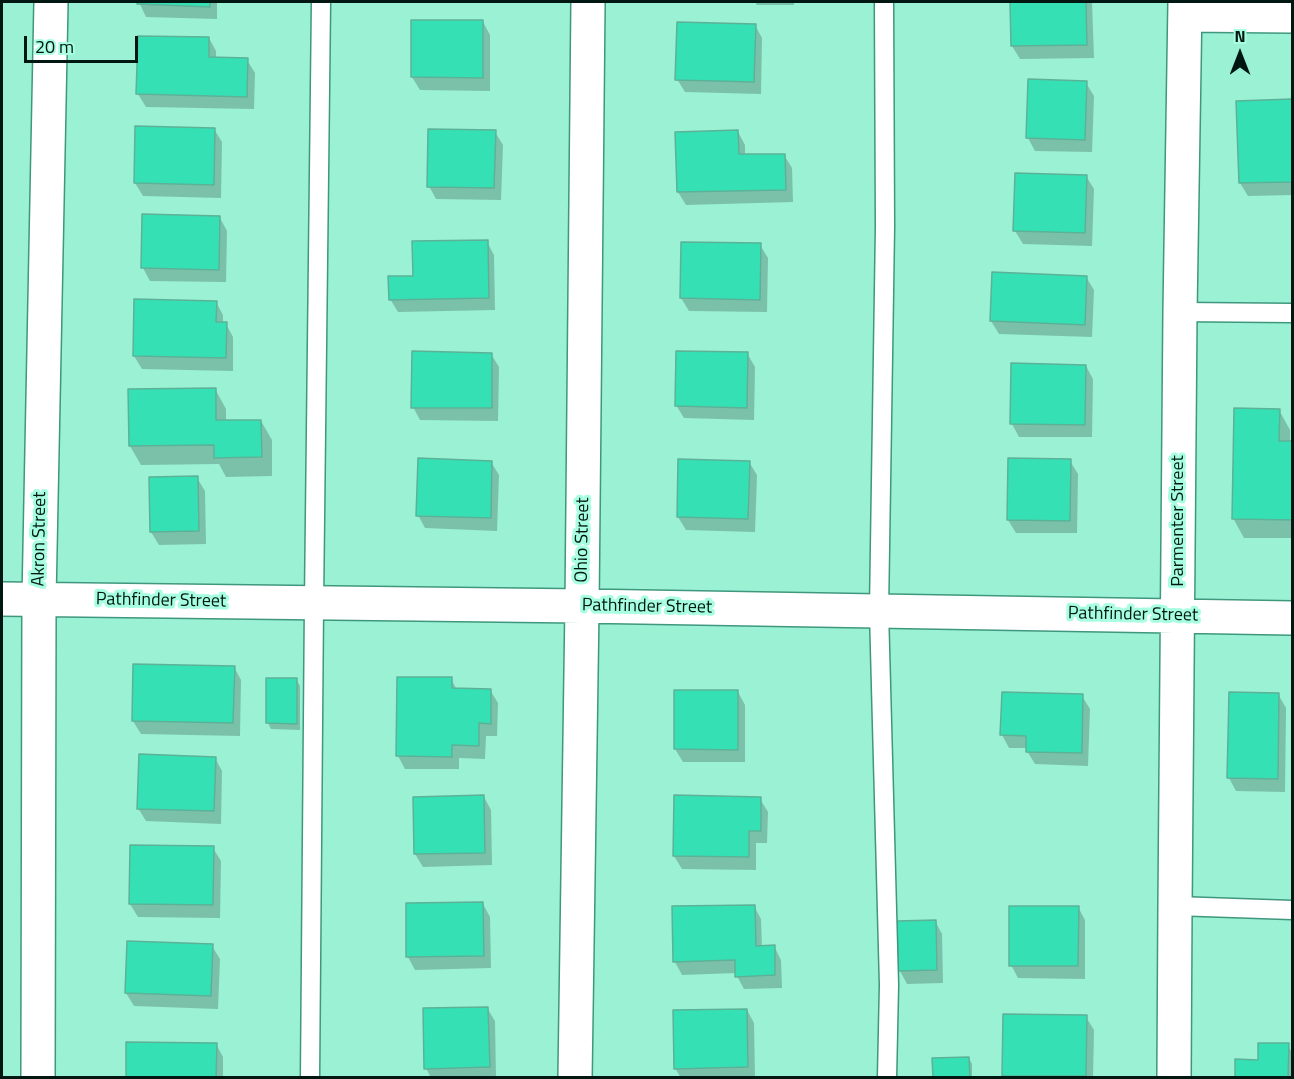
<!DOCTYPE html>
<html>
<head>
<meta charset="utf-8">
<style>
  body { margin:0 }
  #map { position:relative; width:1294px; height:1079px; overflow:hidden; background:#9af1d4; font-family:"Titillium Web",sans-serif }
  canvas { display:block }
  .frame { position:absolute; inset:0; border:3px solid #001811; pointer-events:none }
  .north { position:absolute; left:1210px; top:24px; width:60px; height:60px; -webkit-text-stroke:4px #a7fee1; paint-order:stroke; rotate:0deg; font-size:16px; font-weight:700; line-height:24px; text-align:center; color:#001811 }
  .north::after { content:''; display:block; margin:auto; width:21px; height:27px; background:#001811; clip-path:polygon(50% 0,100% 100%,50% 72%,0 100%) }
  .scale { position:absolute; left:24px; top:36px; width:114px; height:27px; box-sizing:border-box; border:3px solid #001811; border-top:0; padding-left:8px; font-size:18px; line-height:21px; white-space:nowrap; color:#001811; -webkit-text-stroke:4px #a7fee1; paint-order:stroke }
</style>
</head>
<body>
<div id="map">
<canvas width="1294" height="1079"></canvas>
<div class="frame"></div>
<div class="north">N</div>
<div class="scale">20 m</div>
</div>
<script>
const g = document.querySelector('canvas').getContext('2d');
g.lineJoin = 'round';
function paint(path, color) { g.fillStyle = color; g.fill(path, 'evenodd'); }
function trace(path, color, width, dash) { g.strokeStyle = color; g.lineWidth = width; g.lineCap = dash ? 'butt' : 'round'; g.setLineDash(dash || []); g.stroke(path); }
function label(font, color, halo, rows, align = 'center') {
  g.font = font + ' "Titillium Web",sans-serif'; g.lineWidth = 6; g.setLineDash([]); g.textBaseline = 'middle'; g.strokeStyle = halo; g.fillStyle = color; for (const [text, x, y, turn = 0] of rows) {
    g.save(); g.translate(x, y); g.rotate((+turn || 0) * Math.PI / 180); g.textAlign = isNaN(turn) ? turn : align; if (halo) g.strokeText(text, 0, 0); g.fillText(text, 0, 0); g.restore();
  }
}
paint(new Path2D(`
  M139,2H217V19L146,17Z
  M755,2H794V5H757Z
  M1012,2H1092L1094,58L1020,59L1012,46Z
  M483,22L490,35V91L420,90L412,77Z
  M755,25L762,38L761,94L685,92L677,79Z
  M209,38L216,51V59L247,60L255,73L254,109L146,107L138,94Z
  M1086,83L1094,96L1092,152L1035,151L1028,138Z
  M1292,100V195L1248,196L1240,183L1238,102Z
  M214,129L222,142L221,198L143,196L135,183Z
  M495,132L503,145L501,200L436,199L429,186Z
  M738,132L745,145V156L784,155L792,168L793,202L686,205L678,192Z
  M1086,176L1094,189L1092,246L1023,244L1015,231Z
  M220,218L227,231L226,282L150,281L143,268Z
  M487,242L494,255L495,310L398,312L390,299L414,277Z
  M760,245L768,258L767,312L689,311L681,298Z
  M1086,277L1094,290L1092,337L999,334L991,321Z
  M216,302L223,315V324H226L233,337V371L142,369L134,356Z
  M747,353L755,367L754,420L684,418L676,405Z
  M491,354L499,367L498,421L420,420L413,407Z
  M1086,366L1093,379L1092,437H1019L1012,424Z
  M215,389L226,409V422L261,421L272,440V476L226,477L219,464L141,465L130,446Z
  M1279,410L1290,430V443H1292V538H1244L1233,518Z
  M680,460L749,462L757,475L755,532L686,530L678,517Z
  M1070,461L1078,474L1077,533H1016L1008,520Z
  M491,462L499,475L497,531L425,528L418,515Z
  M197,478L205,491L206,544L159,545L151,532Z
  M135,665L234,667L241,680L240,736L141,734L133,721Z
  M296,679L300,686V730L271,729L268,723Z
  M451,679L457,690H490L498,703L497,736H486L485,759L459,758V769H405L398,756Z
  M738,692L745,705V762H683L675,749Z
  M1278,694L1286,708L1285,792L1236,791L1229,778Z
  M1082,696L1090,709L1088,766L1035,764L1027,751V748H1009L1002,735Z
  M215,758L222,771L221,824L146,821L138,808Z
  M484,797L491,810L492,865L423,867L415,854Z
  M760,799L768,812L767,843H756V870L682,869L674,856Z
  M213,848L221,861L220,918L138,917L130,904Z
  M483,904L490,917L491,968L415,970L408,957Z
  M754,906L761,919L762,947L774,946L781,960L782,988L744,989L737,976V973L682,975L675,962Z
  M1078,907L1085,920V979L1018,978L1011,965Z
  M935,921L942,934L943,983L907,984L900,971L898,922Z
  M212,946L220,959L218,1009L134,1006L126,993Z
  M487,1008L495,1021L496,1078H431L426,1068Z
  M747,1010L754,1023L755,1078H681L675,1068Z
  M1086,1017L1094,1030L1093,1078H1005L1004,1075Z
  M216,1044L223,1057V1078H127Z
  M1288,1045L1292,1053V1078H1237L1259,1061Z
  M969,1058L972,1064V1078H934Z`), '#0003');
const building = new Path2D(`
  M137,2H210V7L137,4Z
  M1010,2H1086L1087,45L1011,46Z
  M411,20H483V78L411,77Z
  M677,22L756,24L754,82L675,80Z
  M138,36L209,37V57L248,58L247,97L136,94Z
  M1028,79L1087,81L1085,140L1026,138Z
  M1292,99V182L1239,183L1236,101Z
  M135,126L215,128L214,185L134,183Z
  M428,129L496,130L494,188L427,187Z
  M738,130L739,154H785L786,190L677,192L675,132Z
  M1015,173L1087,175L1085,233L1013,231Z
  M142,214L220,216L219,270L141,268Z
  M488,240L489,298L389,300L388,276H413L412,241Z
  M681,242L761,243L760,300L680,298Z
  M992,272L1087,276L1085,325L990,321Z
  M134,299L217,301L216,322H227L226,358L133,356Z
  M412,351L492,353V408H411Z
  M676,351L748,352L747,408L675,406Z
  M1011,363L1086,365L1085,425L1010,424Z
  M216,388V420H261L262,457L214,458V445L129,446L128,389Z
  M1234,408L1280,409L1279,441H1292V520L1232,519Z
  M418,458L492,461L491,518L416,516Z
  M1008,458L1071,459L1070,521L1007,520Z
  M678,459L750,461L748,519L677,517Z
  M198,476L199,531L150,532L149,477Z
  M133,664L235,666L233,723L132,721Z
  M397,677H452V688L491,689V724L479,723V746L452,745V757L396,756Z
  M266,678H297V724L266,723Z
  M674,690H738V750L674,749Z
  M1002,692L1083,694L1082,753L1026,752V736L1000,735Z
  M1229,692L1279,693L1278,779L1227,778Z
  M139,754L216,757L214,811L137,809Z
  M484,795L485,853L414,854L413,797Z
  M674,795L761,797V831H749V857L673,856Z
  M130,845L214,846L213,905L129,904Z
  M483,902L484,956L406,957V903Z
  M755,905L756,946L775,945V975L735,977V960L673,962L672,906Z
  M1009,906H1079L1078,966H1009Z
  M936,920L937,970L898,971L897,921Z
  M127,941L213,944L211,996L125,993Z
  M488,1007L490,1067L424,1069L423,1008Z
  M747,1009L748,1067L674,1069L673,1010Z
  M1003,1014L1087,1015L1086,1076H1002Z
  M126,1042L217,1043L216,1078H126Z
  M1258,1043H1289L1288,1078H1235V1059L1258,1060Z
  M969,1057L970,1078H933L932,1058Z`);
paint(building, '#36e0b5');
trace(building, '#5cb297', 1.5);
const service = new Path2D(`
  M884,2L885,227L879,611L889,985L887,1078
  M1180,312L1292,313
  M1175,906L1292,910
  M310,1078L314,603L321,2`);
const minor = new Path2D(`
  M1185,15L1292,16
  M2,599L582,606L1292,618
  M38,1078L39,599L51,2
  M575,1078L582,606L588,2
  M1174,1078L1175,906L1180,312L1185,2`);
trace(service, '#3f977d', 21);
trace(minor, '#3f977d', 36);
trace(service, '#fff', 18);
trace(minor, '#fff', 33);
label('18px', '#001811', '#a7fee1', [
  ["Parmenter Street",1179,521,-90],
  ["Akron Street",40,539,-89],
  ["Ohio Street",583,540,-89],
  ["Pathfinder Street",161,601,1],
  ["Pathfinder Street",647,607,1],
  ["Pathfinder Street",1133,615,1]
]);
</script>
</body>
</html>
